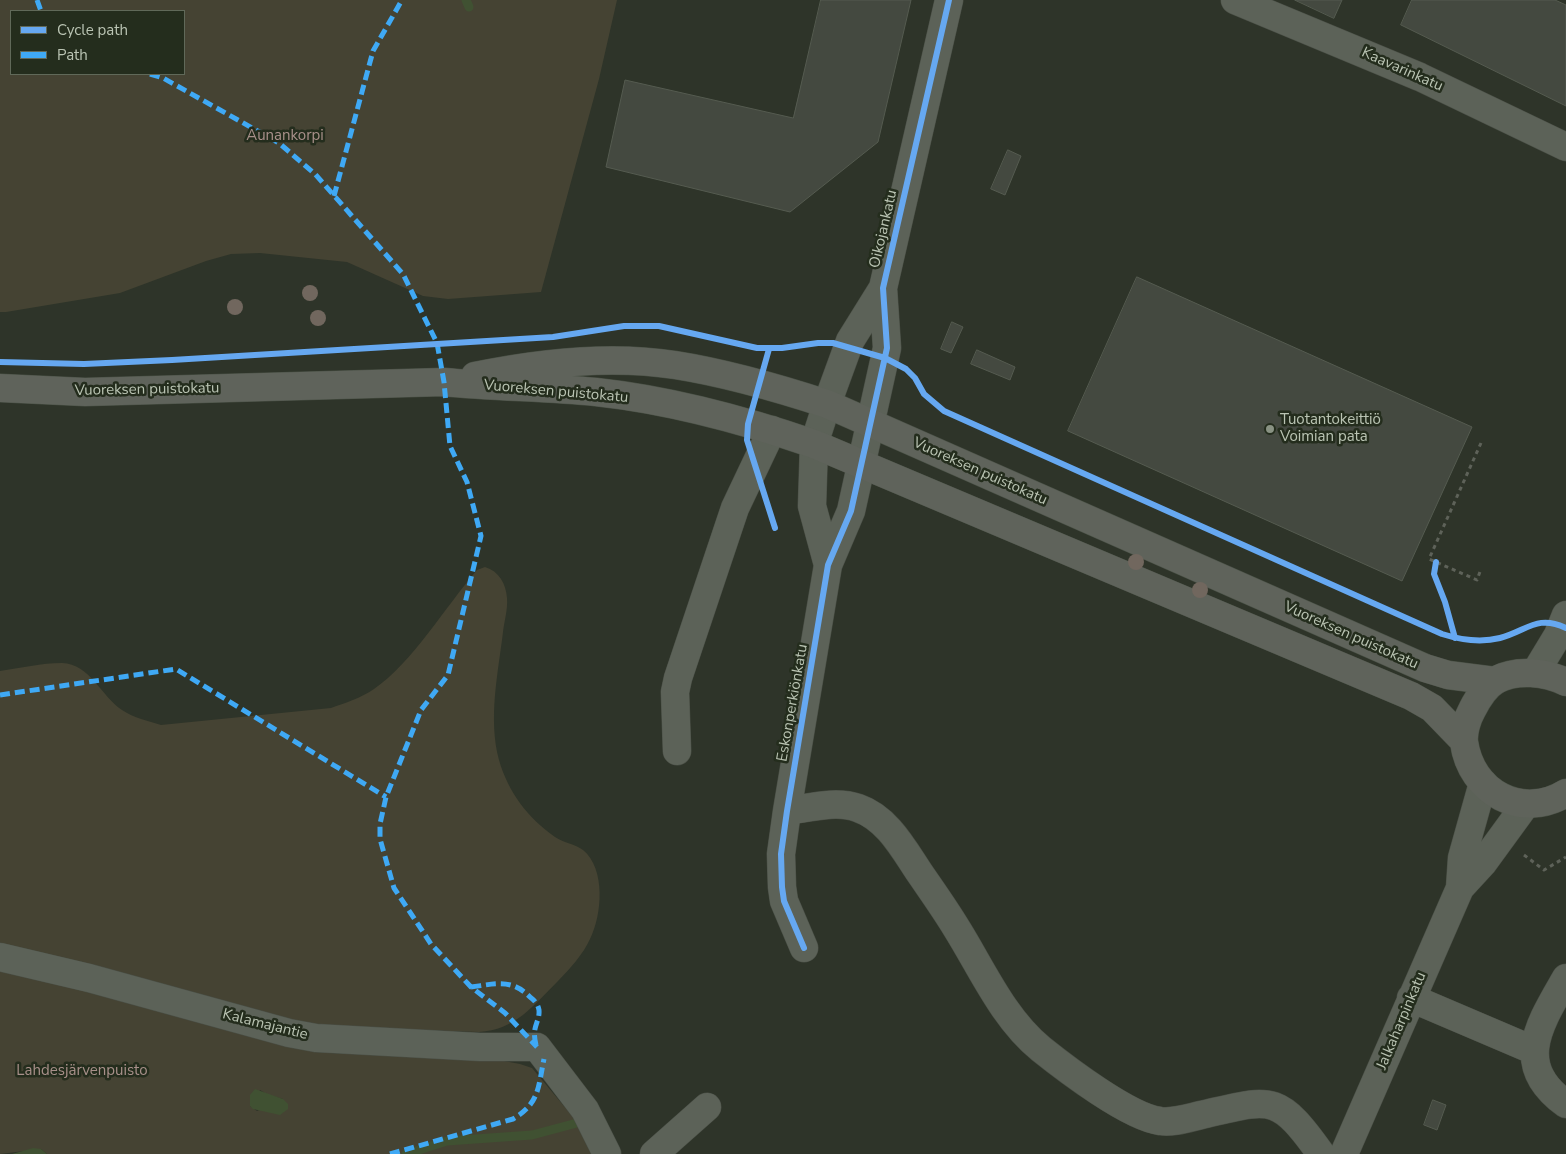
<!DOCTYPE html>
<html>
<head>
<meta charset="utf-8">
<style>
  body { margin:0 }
  #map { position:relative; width:1566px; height:1154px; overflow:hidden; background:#2e3429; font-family:"Nunito Sans",sans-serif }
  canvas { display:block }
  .legend { position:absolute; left:10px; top:10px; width:175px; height:65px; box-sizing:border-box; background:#242d1d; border:1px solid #606959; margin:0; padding:6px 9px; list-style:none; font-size:15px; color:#bac4b3 }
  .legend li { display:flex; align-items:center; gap:10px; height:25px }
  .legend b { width:25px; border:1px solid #606959 }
</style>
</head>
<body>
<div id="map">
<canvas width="1566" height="1154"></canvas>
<ul class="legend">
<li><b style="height:6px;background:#66a8f1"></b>Cycle path</li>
<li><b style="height:6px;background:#3fa9f5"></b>Path</li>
</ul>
</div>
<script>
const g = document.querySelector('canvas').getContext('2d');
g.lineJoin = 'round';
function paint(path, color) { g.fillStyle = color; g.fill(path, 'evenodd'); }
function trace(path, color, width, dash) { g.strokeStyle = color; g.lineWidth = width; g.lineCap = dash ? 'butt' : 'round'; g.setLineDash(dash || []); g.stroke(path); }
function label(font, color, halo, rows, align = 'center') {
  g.font = font + ' "Nunito Sans",sans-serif'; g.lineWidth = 5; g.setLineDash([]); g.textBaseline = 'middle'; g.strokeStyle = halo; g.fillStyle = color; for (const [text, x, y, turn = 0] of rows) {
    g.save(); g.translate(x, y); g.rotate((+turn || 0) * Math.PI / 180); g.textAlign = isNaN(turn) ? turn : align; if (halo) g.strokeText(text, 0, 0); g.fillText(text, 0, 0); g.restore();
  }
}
paint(new Path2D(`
  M0,0H617L599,79L541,292L448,299L423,296L347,262L260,253L231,254L206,261L120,293L6,312H0ZM11,11H184V74H11Z
  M485,567C499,571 506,584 507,598C508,609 504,622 503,632C498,674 488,718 499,760C508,792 528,818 555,837C564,843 575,844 583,850C606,869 602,915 590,939C584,953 569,970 558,981C533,1006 515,1030 479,1032L337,1027L278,1020L0,946V671C20,668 42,663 62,663C90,664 101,696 122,710C134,718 148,721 161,725L331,708C345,703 361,698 374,689C412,663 446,606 477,570Z
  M0,968L276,1042L328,1053L478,1056L520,1064L532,1068L584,1130L595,1154H47L41,1149L0,1154ZM260,1090L268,1095L283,1099L257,1111L250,1106Z`), '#454333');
paint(new Path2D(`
  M255,1089L283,1099L288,1104V1109L280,1115L253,1109L250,1106V1095Z
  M33,1148L41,1149L47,1154H12Z`), '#405132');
trace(new Path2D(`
  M466,0L469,7
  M406,1154L447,1141L532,1135L577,1123`), '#405132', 9);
const building = new Path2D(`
  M821,0H911L878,142L790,212L606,167L625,80L793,118Z
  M1295,0H1342L1334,18Z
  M1412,0H1555L1566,5V106L1401,25Z
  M1008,150L1021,156L1005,195L991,189Z
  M1137,277L1472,427L1402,581L1068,431Z
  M952,322L963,327L951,353L941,349Z
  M977,350L1015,367L1010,380L971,364Z
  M1433,1100L1446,1105L1437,1130L1424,1125Z`);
paint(building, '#444940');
trace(building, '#555b50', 1);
const minor = new Path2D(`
  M1235,0L1420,77L1566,147
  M828,565L812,506L814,444L827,404L850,341L883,288
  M1535,673L1558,635L1566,615
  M677,751L675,692L678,678L735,508L772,430
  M787,811C809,808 836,800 858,808C887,818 903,848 919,872C932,891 945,909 957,929C982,969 1003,1018 1041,1049C1066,1069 1129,1117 1160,1121C1173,1123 1188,1118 1201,1115C1271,1099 1277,1092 1321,1154
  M1460,888L1483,863L1526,804
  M804,948L784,901L782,887L781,854L787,811L828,565L851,511L887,348L883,288L949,0
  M0,957L89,978L289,1033L316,1038L480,1047H537L585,1110L607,1154
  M1566,978C1539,1025 1512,1065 1566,1104
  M1411,998L1533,1050
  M654,1154L707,1107
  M1344,1154L1460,888L1462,858L1483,783`);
const major = new Path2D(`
  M475,376C538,363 611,355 675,365C726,373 778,388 827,404L1425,668L1448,675L1495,681
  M0,388L85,392L444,382C494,387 545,387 596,392C670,400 744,420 814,444L1411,696L1432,708L1464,741
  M1566,682C1545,672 1517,669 1496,680C1486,686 1477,700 1472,710C1467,719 1463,732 1464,742C1471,793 1522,820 1566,793`);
trace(minor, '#4a4f46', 29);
trace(major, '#4a5146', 29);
trace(new Path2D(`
  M1481,443L1429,559L1477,580L1481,569
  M1524,855L1544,870L1566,857`), '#5e6259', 3, [4, 4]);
trace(minor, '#5c6258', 28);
trace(major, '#5f635b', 28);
trace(new Path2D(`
  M37,0L41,11
  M150,74L163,78L279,143L315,174L403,274L437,343L444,382L450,446L467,482L481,536L448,675L421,710L386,797L380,824V839L394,888L431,944L471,987L505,1013L537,1047
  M334,196L373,51L402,0
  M0,695L176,669L386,797
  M471,987C495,984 511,978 530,997C534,1000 538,1004 539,1010C540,1023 531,1025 536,1045
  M390,1154L513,1119C540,1103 538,1087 544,1059`), '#3fa9f5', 5, [10, 5]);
trace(new Path2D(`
  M769,349L748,424L747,440L775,528
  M0,362L84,364L172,360L553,337L624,326H659L757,348H782L818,343H833L885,358L906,369L915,378L924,394L944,411L1442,634C1461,640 1480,643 1500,638C1527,631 1537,614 1566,628
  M1436,562L1434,574L1445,602L1455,638
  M804,948L784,901L782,887L781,854L787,811L828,565L851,511L887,348L883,288L949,0`), '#66a8f1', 6);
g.fillStyle = '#71675e';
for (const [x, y] of [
  [310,293],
  [235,307],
  [318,318],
  [1136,562],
  [1200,590]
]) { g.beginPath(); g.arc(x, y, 8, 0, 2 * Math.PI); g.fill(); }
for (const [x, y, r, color] of [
  [1270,429,5,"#899283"]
]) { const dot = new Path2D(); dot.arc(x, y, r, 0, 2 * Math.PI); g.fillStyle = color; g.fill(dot); trace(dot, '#242d1d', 2); }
label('15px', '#bac4b3', '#242d1d', [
  ["Kaavarinkatu",1402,70,24],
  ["Oikojankatu",884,229,-77],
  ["Vuoreksen puistokatu",147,390,-1],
  ["Vuoreksen puistokatu",556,392,5],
  ["Vuoreksen puistokatu",980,472,24],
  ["Vuoreksen puistokatu",1351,636,24],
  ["Eskonperkiönkatu",793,703,-80],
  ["Jalkaharpinkatu",1402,1021,-67],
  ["Kalamajantie",265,1025,14]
]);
label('15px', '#a8908a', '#242d1d', [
  ["Aunankorpi",285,136],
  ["Lahdesjärvenpuisto",82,1071]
]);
label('15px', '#bac4b3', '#242d1d', [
  ["Tuotantokeittiö",1280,420],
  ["Voimian pata",1280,437]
], 'left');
</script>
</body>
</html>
